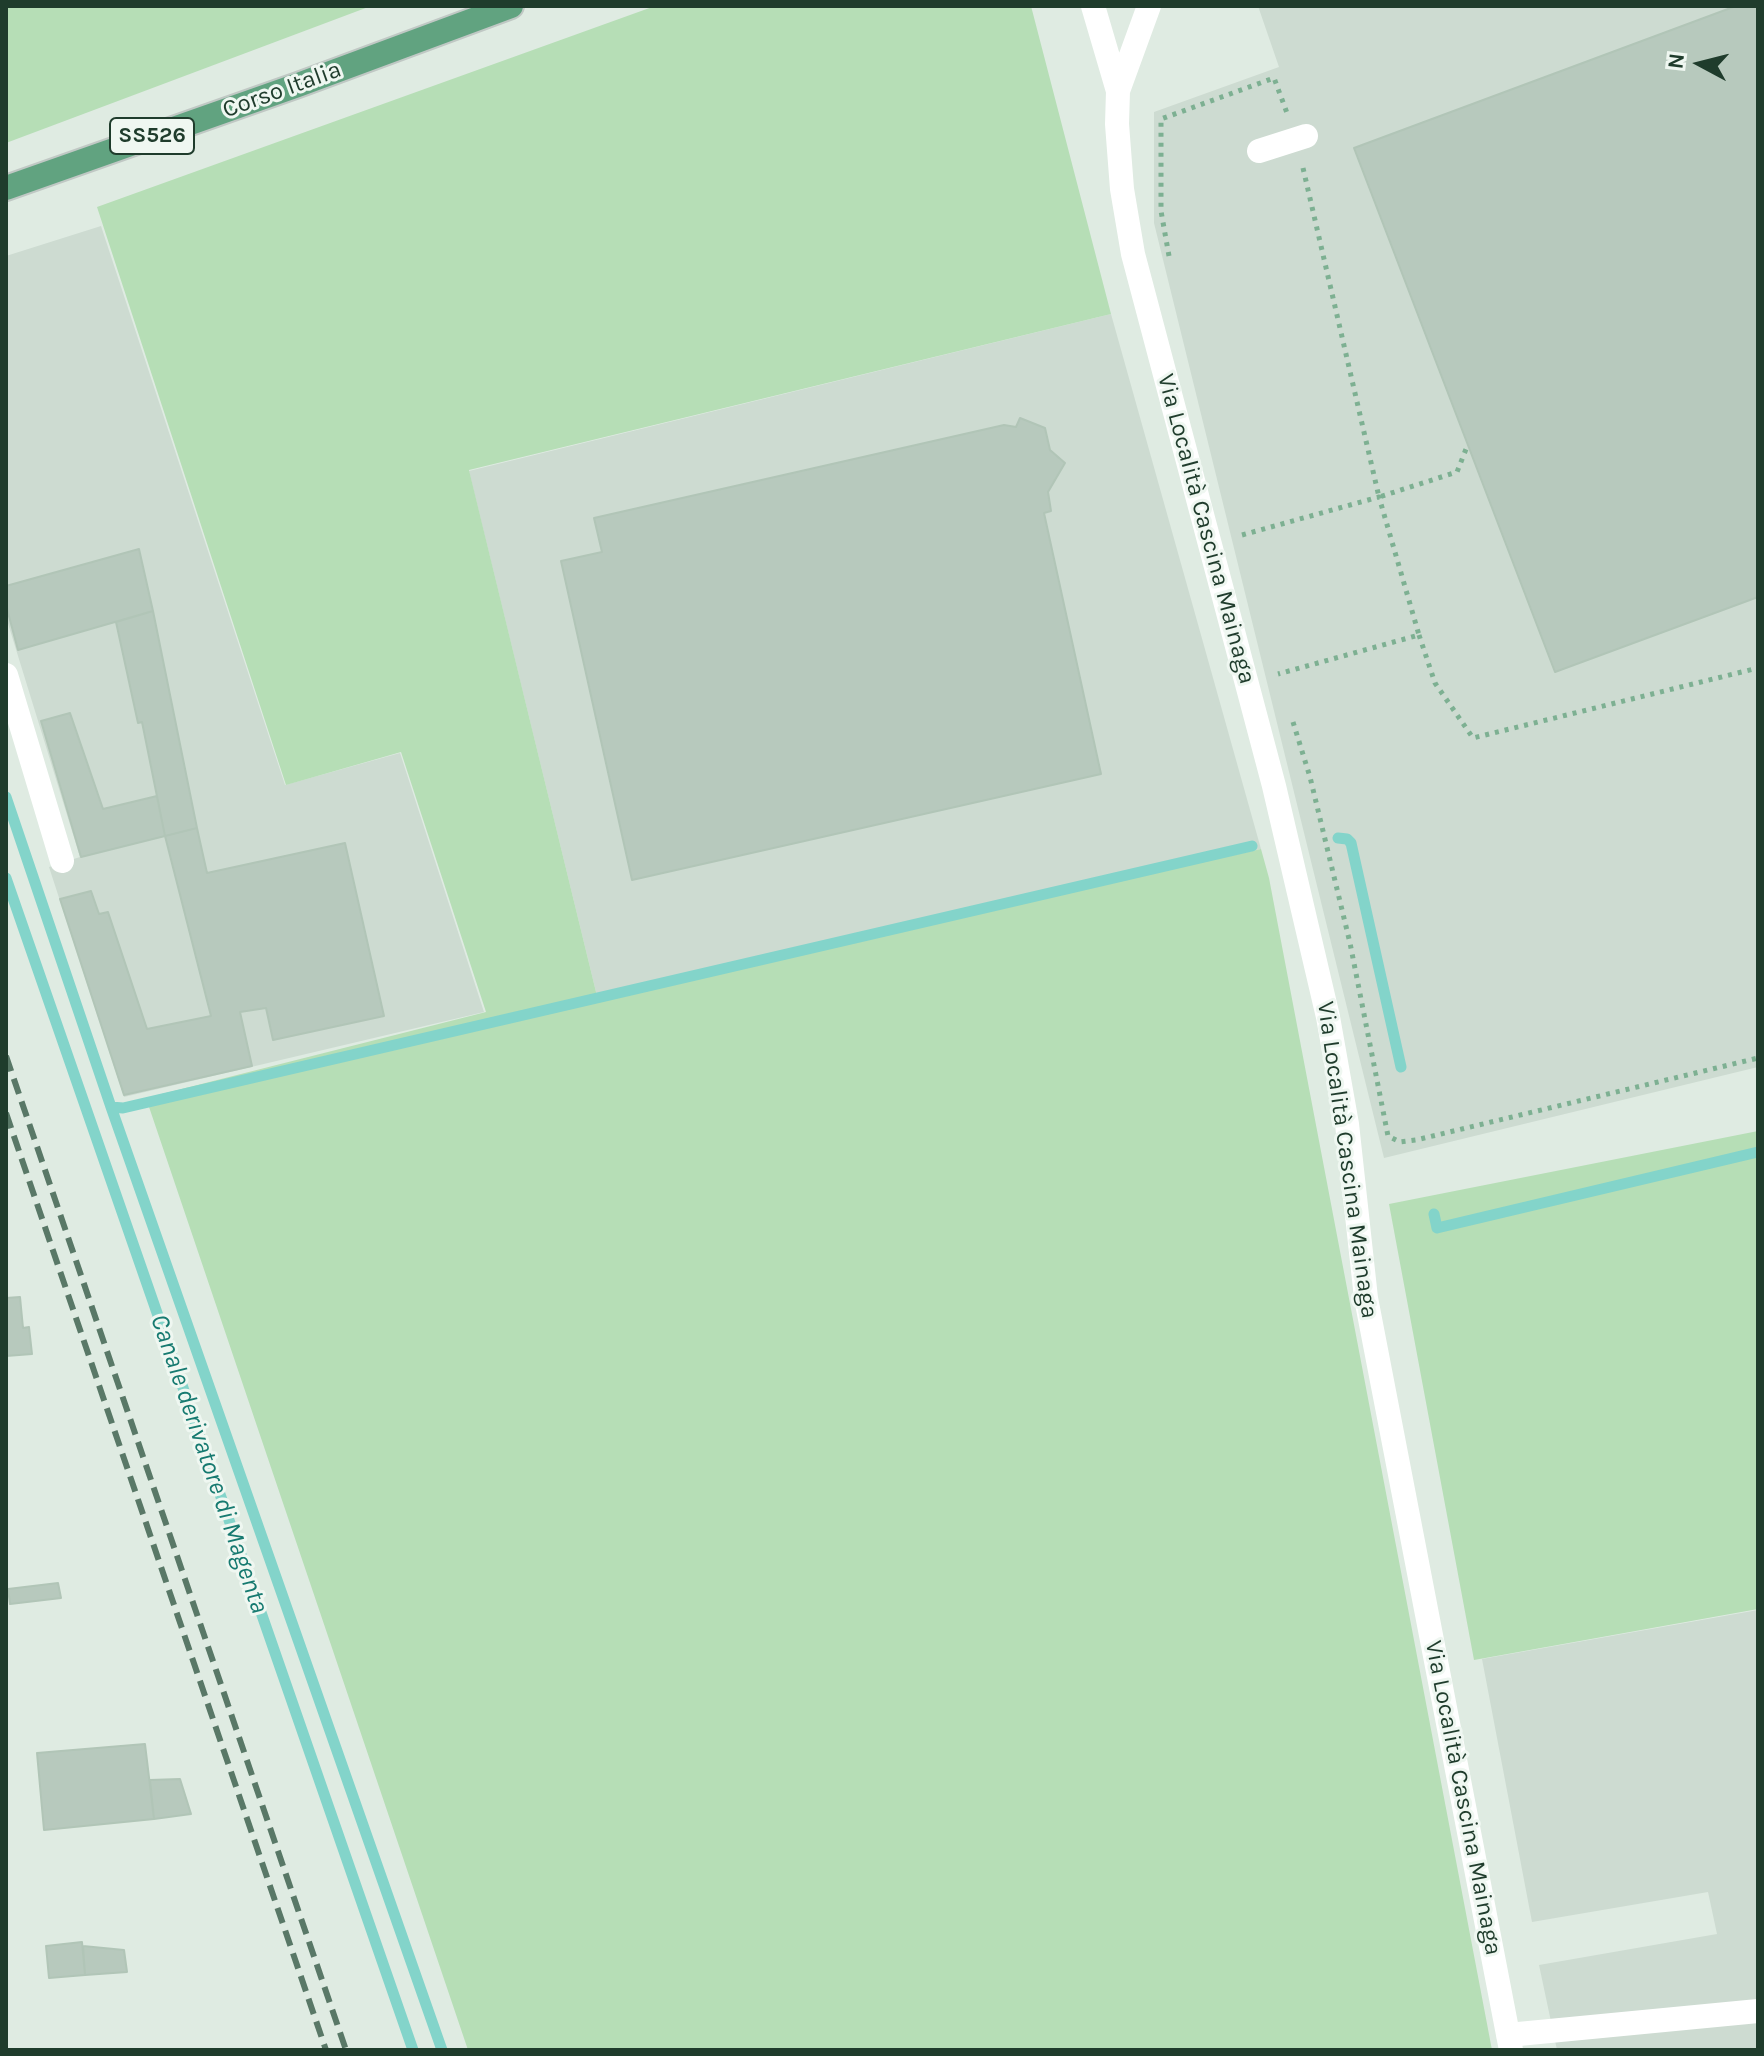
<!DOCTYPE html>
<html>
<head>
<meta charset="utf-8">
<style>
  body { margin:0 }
  #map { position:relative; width:1764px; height:2056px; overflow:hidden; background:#dfebe2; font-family:Karla,sans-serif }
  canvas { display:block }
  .frame { position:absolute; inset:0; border:8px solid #1f3c2c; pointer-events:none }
  .north { position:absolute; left:1660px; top:24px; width:80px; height:80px; -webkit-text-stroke:6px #eff7f1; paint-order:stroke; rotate:277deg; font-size:22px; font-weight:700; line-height:32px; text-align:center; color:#1f3c2c }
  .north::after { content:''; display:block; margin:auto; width:28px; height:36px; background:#1f3c2c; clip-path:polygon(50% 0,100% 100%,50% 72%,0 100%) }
</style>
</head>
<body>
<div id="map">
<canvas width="1764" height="2056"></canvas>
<div class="frame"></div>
<div class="north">N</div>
</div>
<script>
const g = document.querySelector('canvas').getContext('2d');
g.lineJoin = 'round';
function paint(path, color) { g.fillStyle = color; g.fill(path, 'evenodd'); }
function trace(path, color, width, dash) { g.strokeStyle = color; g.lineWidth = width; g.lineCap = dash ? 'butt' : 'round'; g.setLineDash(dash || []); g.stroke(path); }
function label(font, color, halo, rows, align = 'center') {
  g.font = font + ' Karla,sans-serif'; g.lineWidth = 6; g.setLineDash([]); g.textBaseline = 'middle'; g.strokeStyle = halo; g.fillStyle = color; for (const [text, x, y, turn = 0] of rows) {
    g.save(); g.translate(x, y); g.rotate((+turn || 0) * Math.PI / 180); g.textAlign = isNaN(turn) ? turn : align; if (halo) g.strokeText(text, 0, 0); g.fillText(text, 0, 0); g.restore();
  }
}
paint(new Path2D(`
  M1258,6H1758V1067L1384,1158L1154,223V112L1279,67Z
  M101,226L285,785L400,753L484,1012L124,1097L49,867L80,857L6,617V256Z
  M1111,314L1261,849L597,996L469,471Z
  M1758,1610V2050H1557L1539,1965L1717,1934L1708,1892L1532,1922L1482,1659Z`), '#cddbd1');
paint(new Path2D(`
  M6,6H371L6,143Z
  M655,6H1031L1111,314L469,470L597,996L1261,849L1269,878L1492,2050H468L146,1098L486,1012L401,752L286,785L97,207Z
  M1758,1131V1609L1474,1660L1389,1204Z`), '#b6deb6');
trace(new Path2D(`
  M6,797L111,1107L442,2050
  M1338,838L1347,839L1351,843L1401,1067
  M6,878L413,2050
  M111,1107L123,1108L1252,846
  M1434,1214L1437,1228L1758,1152`), '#83d4ca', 11);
const building = new Path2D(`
  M1736,6H1758V597L1555,672L1354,148Z
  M1020,418L1045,428L1050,450L1065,463L1048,492L1051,511L1044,513L1101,774L632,880L561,561L602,552L594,518L1004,425L1016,427Z
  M139,549L153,611L18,650L6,605V586Z
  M153,611L197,828L165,836L142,722L138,723L116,622Z
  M70,713L103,809L157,796L165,836L81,857L41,721Z
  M197,828L207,873L345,843L384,1016L273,1040L266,1008L240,1012L252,1066L124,1095L60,899L91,891L99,914L108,912L147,1029L211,1016L165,836Z
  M20,1297L23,1328L29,1327L32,1354L6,1356V1298Z
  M58,1583L61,1598L10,1604L8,1589Z
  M145,1744L154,1819L44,1830L37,1753Z
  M180,1779L191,1814L154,1819L150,1780Z
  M82,1942L85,1975L49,1978L46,1946Z
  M83,1946L124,1950L127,1972L85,1975Z`);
paint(building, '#b7c9bd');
trace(building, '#b1c5b7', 2);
const major = new Path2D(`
  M6,188L298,85L511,6`);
trace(major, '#c0c8c4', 28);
trace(new Path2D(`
  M1303,168L1379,497L1457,472L1468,444
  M1169,256L1161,211V119L1274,78L1287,113
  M1242,535L1379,497L1419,635L1278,674
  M1419,635L1435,683L1473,738L1758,668
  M1293,722L1310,777L1350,943L1388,1136L1400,1142L1416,1140L1758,1058`), '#7db092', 5, [4, 6]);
trace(new Path2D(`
  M1093,6L1118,91L1117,124L1122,189L1133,254L1274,786L1328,1017L1347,1124L1366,1298L1511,2050
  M1118,91L1149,6
  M1259,151L1306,136
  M6,675L62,861
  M1508,2035L1758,2011`), '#fff', 24);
trace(major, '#61a380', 24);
trace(new Path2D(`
  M6,1056L346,2050
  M6,1113L326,2050`), '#597867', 6, [16, 8]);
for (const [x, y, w] of [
  [152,136,84]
]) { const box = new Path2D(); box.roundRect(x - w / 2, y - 18, w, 36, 6); g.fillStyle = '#eff7f1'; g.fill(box); trace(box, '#1f3c2c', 2); }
label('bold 22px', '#1f3c2c', null, [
  ["SS526",152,136]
]);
label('24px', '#1f3c2c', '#eff7f1', [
  ["Corso Italia",282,90,-20],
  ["Via Località Cascina Mainaga",1206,529,75],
  ["Via Località Cascina Mainaga",1347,1160,82],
  ["Via Località Cascina Mainaga",1463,1798,79]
]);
label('italic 26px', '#167a70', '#eff7f1', [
  ["Canale derivatore di Magenta",209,1464,71]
]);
</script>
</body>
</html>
